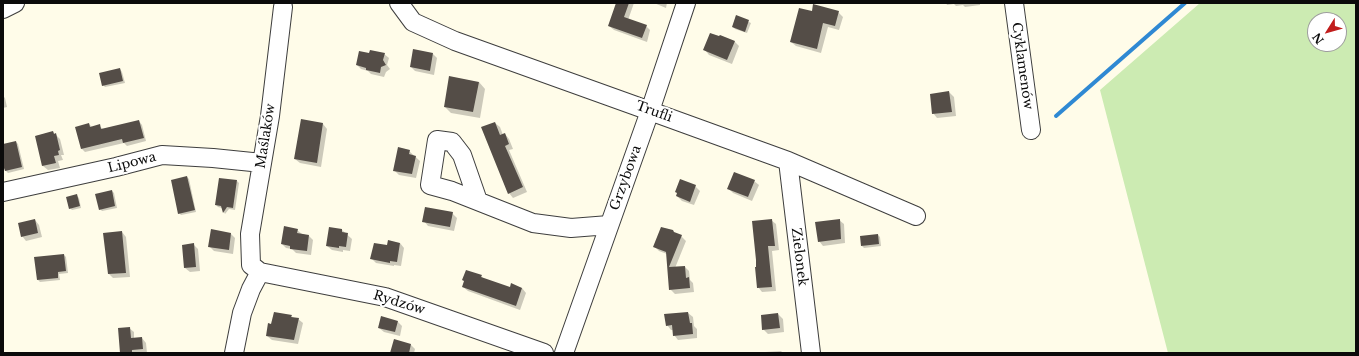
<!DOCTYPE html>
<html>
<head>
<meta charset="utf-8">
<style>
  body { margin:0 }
  #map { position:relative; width:1359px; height:356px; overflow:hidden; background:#fffce9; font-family:"Libre Baskerville",serif }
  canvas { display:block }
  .frame { position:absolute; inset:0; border:4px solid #0b0b0b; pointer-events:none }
  .north { position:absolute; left:1307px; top:12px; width:40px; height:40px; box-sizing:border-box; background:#fff; border:1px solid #9d9d9d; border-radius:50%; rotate:233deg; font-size:11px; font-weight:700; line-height:16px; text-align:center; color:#0b0b0b }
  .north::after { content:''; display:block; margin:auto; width:14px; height:18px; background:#c11e1d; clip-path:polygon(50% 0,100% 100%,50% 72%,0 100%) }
</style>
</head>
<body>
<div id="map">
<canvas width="1359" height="356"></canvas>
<div class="frame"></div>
<div class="north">N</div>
</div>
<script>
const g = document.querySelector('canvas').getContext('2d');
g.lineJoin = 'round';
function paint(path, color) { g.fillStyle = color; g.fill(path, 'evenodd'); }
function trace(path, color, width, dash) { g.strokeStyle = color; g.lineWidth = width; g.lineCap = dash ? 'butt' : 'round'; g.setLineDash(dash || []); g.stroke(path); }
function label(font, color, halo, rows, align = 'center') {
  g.font = font + ' "Libre Baskerville",serif'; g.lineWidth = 4; g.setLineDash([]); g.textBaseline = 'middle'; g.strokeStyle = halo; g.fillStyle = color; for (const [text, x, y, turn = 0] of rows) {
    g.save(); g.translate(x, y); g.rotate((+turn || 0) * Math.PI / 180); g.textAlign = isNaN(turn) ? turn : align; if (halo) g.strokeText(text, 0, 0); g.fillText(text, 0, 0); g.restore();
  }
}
paint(new Path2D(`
  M1200,3H1356V353H1168L1100,90ZM1315,20H1339V44H1315Z`), '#ccebb2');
paint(new Path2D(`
  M617,3H634L628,20L646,26L650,30L647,42L614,30L609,26Z
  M654,3H667L666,8Z
  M946,3H981H980V5L965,7L963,5L956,6L954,4L947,5Z
  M812,12H838L843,17L839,30L828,27L821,53L796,46L791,42Z
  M736,16L751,23L747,33L735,29L733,27Z
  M720,36L735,42L739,46L732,64L709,55L705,50Z
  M370,54H384L389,58L387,65L390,69L386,72L384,77L371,74L368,71L361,69L357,65Z
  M433,54L437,58L434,75L415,71L411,67Z
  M120,69L122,72L125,83L105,87L103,85Z
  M479,82L485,89L480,118L451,113L445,107Z
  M949,92L954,97L956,116L937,118L933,113Z
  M3,96L5,98L7,107L3,108Z
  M302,120L323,124L327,129L321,167L300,163L295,159Z
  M139,121L142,125L146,141L127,146L124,143L85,152L82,149L89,124L92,127L99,126L103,129Z
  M495,123L500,127L503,135L505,134L509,139L513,149L509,150L527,192L513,198L509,193Z
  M53,132L60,139L64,155H61L63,160L58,161L60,168L48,170L43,166L36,136Z
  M16,142L18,144L24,169L8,173L6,171L3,159V145Z
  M409,151L420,161L416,178L399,175L394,170Z
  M187,177L189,179L196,212L181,215L179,213Z
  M237,181L239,183L235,210L229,209L225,214L222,208L218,207L216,205Z
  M754,181L759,185L752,201L733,193L729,189Z
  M695,186L700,191L694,205L682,201L677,196L678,194Z
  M112,191L114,193L117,208L102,211L100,209Z
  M77,196L79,198L81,208L72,210L70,208Z
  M452,213L457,218L454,231L428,226L424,221Z
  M35,220L39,225L42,237L26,241L22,236Z
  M771,220L776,224L779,250L772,251L776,291L762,292L758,287Z
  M839,220L844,224L845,243L823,246L819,241Z
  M297,230L302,234L309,236L313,240L311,255L296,253L292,249L286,248L282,244Z
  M342,230L352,239L350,251L343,250V252L332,250L327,246Z
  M122,232L126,237L130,277L113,278L109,274Z
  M231,234L235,238L233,254L214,251L209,246Z
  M676,234L681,236L686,241L675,268L685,267L689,271L690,280L693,283L694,292L675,294L670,289L667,254L659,251L655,247Z
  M878,235L880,237L881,246L864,248L862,246Z
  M400,243L404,248L401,266L394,265V266L376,263L372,259L388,246Z
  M193,244L198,249L200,271L190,272L185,268Z
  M64,255L66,257L68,273L59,274L60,280L40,282L38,280Z
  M481,276L485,280L510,288L512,285L522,288L526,293L520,310L468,291L463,287Z
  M688,313L693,317L694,326L697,329V338L678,340L674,335L673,330H671L667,325Z
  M778,314L783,319L784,332L768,334L763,329Z
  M291,316L294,318L298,319L303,323L298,344L272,340L267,336L272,325Z
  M398,322L402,326L400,336L384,332L379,328Z
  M129,328L134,332V339L142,338L146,343L147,353H121Z
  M411,345L415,349L414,353H391Z
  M781,351L783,353H765V352Z`), '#0003');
trace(new Path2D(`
  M1056,116L1185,3`), '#2f89d3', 4);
paint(new Path2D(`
  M616,3H629L624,17L647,25L642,38L608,26Z
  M813,4L839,11L835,26L823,23L817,49L790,42L799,8L812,11Z
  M736,15L749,20L745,32L732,27Z
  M710,33L719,36L720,35L735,41L727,60L703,50Z
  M413,49L433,53L430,71L410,67Z
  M370,50L385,53L383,60L386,65L381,67L380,73L366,70V68L356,65L359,51L369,53Z
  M120,68L123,81L102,86L99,73Z
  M449,76L479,82L473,112L444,107Z
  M949,91L952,112L932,114L930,94Z
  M301,119L323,123L317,163L294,159Z
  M139,120L144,138L123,143L122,139L81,149L75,127L89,123L90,127L100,124L101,129Z
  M495,122L500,135L505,133L509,144L505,146L523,187L508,194L481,127Z
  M53,131L54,134L56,133L60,150L58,151L59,155L54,156L56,163L42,166L35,136Z
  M16,141L22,167L5,171L3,165V144Z
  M398,147L410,150L409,154L416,156L412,174L393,171Z
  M734,172L755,180L748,197L727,189Z
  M187,176L195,210L178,214L171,180Z
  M219,178L237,180L233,208L227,207L223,213L221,206L215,205Z
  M680,179L696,185L690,202L676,196L677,193L675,192Z
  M112,190L115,206L99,210L95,194Z
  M77,194L80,206L69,209L66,197Z
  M425,207L453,212L450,227L422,222Z
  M35,219L38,233L21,237L18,223Z
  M772,219L775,246H768L772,287L757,288L755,267H756V260L752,221Z
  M840,219L841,239L818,242L815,222Z
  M284,226L298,229L297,233L309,235L307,251L290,249V246L281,244Z
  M329,227L342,229V232L348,233L346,247L339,246V248L326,246Z
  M661,227L673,230L674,232L682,235L669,267L685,266L686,278L689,277L690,288L669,290L666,252L653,247Z
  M211,229L231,233L229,250L208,247Z
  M122,231L126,273L108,274L103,233Z
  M878,234L879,244L861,246L860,236Z
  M388,240L400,243L397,262L390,261V263L370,259L374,243L387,245Z
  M194,243L196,267L184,268L182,245Z
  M64,254L66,271L58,272V278L37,280L34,257Z
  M466,270L482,275L481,277L510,287L511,283L522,288L516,306L462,287L464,281L462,280Z
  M274,312L292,315L291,317L299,318L294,340L266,336L268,323L271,324Z
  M688,312L690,323H692L693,334L673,336L672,325L666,326L664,314Z
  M778,313L780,328L762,330L761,315Z
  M381,316L398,321L395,332L378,328Z
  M130,327L131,338L142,337L143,349L132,350V353H120L118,328Z
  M394,339L411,344L409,353H390Z`), '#544d47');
const minor = new Path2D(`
  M399,3L413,22L455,41L650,111L788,161L916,216
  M1014,3L1031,130
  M283,7L270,116L250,234L251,265L260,272L385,297L544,353
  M3,9L15,3
  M788,161L811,353
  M3,192L116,167L162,155L213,158L262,163
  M478,201L462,155L452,142L437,140L430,185L452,191L533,223L571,228L609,225
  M234,353L242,313L251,289L260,272
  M564,353L650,111L686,3`);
trace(minor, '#3e3e3e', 20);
trace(minor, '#fff', 18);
label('13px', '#0b0b0b', '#fff', [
  ["Cyklamenów",1022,66,82],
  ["Trufli",654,112,20],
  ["Maślaków",266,136,-81],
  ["Lipowa",132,163,-14],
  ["Grzybowa",626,178,-70],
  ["Zielonek",799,257,83],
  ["Rydzów",399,303,17]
]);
</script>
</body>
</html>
